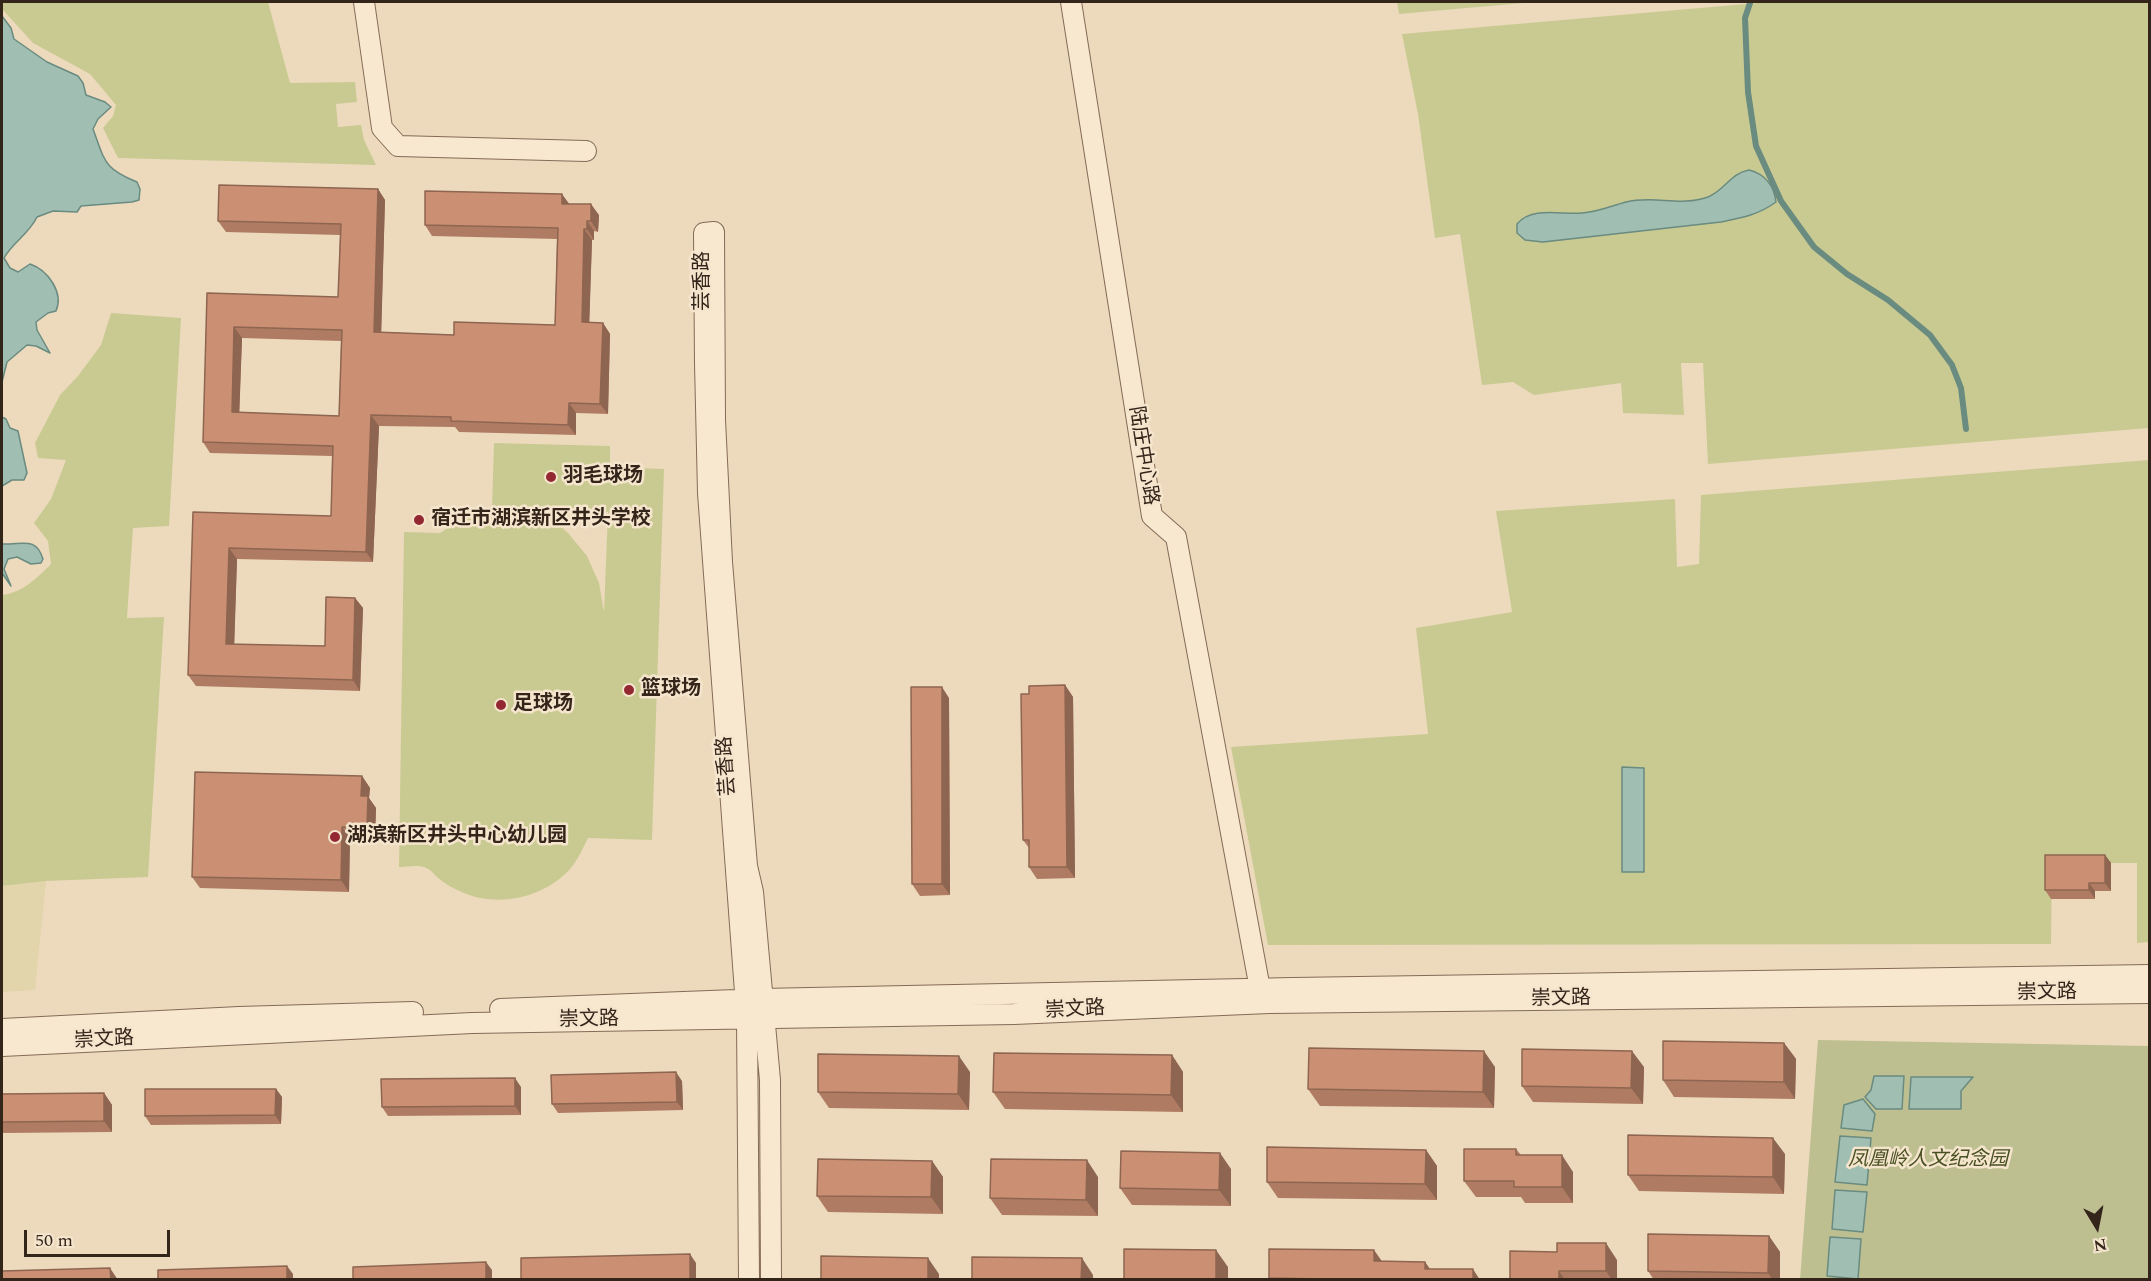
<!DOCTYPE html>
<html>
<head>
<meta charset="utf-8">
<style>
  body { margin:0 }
  #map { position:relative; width:2151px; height:1281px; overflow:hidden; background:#eddabd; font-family:Spectral,serif }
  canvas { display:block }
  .frame { position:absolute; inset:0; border:3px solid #34251b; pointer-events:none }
  .north { position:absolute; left:2067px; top:1197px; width:60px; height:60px; -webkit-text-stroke:4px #f5e5cd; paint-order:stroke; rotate:170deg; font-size:16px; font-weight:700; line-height:24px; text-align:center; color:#34251b }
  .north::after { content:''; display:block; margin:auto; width:21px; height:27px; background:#34251b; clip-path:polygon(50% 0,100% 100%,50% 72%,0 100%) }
  .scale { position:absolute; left:24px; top:1230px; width:146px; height:27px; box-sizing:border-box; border:3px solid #34251b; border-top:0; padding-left:8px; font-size:18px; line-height:21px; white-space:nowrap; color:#34251b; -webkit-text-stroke:4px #f5e5cd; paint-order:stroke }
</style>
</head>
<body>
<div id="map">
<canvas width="2151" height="1281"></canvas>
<div class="frame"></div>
<div class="north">N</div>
<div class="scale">50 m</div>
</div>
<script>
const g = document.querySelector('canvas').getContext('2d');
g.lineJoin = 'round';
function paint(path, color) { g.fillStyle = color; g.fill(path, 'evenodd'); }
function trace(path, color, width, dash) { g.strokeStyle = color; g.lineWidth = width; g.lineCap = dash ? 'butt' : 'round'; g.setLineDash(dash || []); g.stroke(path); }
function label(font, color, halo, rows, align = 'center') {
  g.font = font + ' Spectral,"Noto Sans SC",serif'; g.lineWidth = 5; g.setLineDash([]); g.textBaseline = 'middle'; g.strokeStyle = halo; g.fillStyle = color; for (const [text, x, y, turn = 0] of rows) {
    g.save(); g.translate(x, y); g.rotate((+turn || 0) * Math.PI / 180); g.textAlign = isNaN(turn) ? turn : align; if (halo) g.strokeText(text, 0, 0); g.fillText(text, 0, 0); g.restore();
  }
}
paint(new Path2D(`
  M46,881L35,990L2,992V886Z`), '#e2d4ab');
paint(new Path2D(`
  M2,2H268L290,83L355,82L357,102L336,104L338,127L361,125L364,140L376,165L118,158L103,128L113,116L116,105L90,74L33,43L2,9Z
  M1397,2H1535L1399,14Z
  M1769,2H2149V428L1708,464L1703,363H1681L1684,415L1623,413L1621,383L1534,395L1513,382L1482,385L1460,234L1435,238L1418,114L1402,34Z
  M111,313L181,318L169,526L133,528L127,618L164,617L148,877L46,881L2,886V595C22,593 37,578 51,564L48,541L34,523L51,499L66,460L38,458L35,443L60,395L78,376L101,345Z
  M494,443L610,446V467L664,469L652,840L588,838C583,848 578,860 570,869C545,897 499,908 464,893C454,889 445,884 437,877C434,874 430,869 426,868C420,864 406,867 399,867L404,532L440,533L464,518L487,509L525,511L540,515L557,523L568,533L587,556L599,583L604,612L608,512L492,507Z
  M2149,460V942L2137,943V863H2052L2051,944L1268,945L1231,747L1428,734L1416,628L1512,612L1496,511L1675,499L1677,567L1699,564L1701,495Z`), '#c9ca92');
paint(new Path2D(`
  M1818,1040L2149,1046V1279L1800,1280Z`), '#bdbf91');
const water = new Path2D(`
  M2,16L11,28L14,39L47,62L78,76L83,83L86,95L105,102L111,107L98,119L93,129C105,161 103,168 137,182L140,189L139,200L132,202L81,206L77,212L53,211L37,217C29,234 13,242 4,258L10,268L18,272L30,264C48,270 64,293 56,311L48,313L36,322L37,330L50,353L36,346L27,345L7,362L2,382Z
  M1749,170C1765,174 1774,186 1776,202C1758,215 1742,218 1721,222L1543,242L1525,240L1517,233V224C1532,206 1561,215 1582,213C1598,212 1611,206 1626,202C1654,195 1681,207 1708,197C1725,190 1731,173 1749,170Z
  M2,417L6,419L10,428L18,431L27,473L24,480H12L2,486Z
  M2,544C22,545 36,536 43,559L41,563L31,564L17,557L8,559L4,569L11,586L2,573Z
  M1622,767L1644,768V872H1622Z
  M1874,1076H1904L1902,1109H1876L1865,1097L1871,1090Z
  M1911,1077H1973L1961,1091V1109H1909Z
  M1863,1099L1875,1114L1872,1131L1841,1128L1844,1105Z
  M1840,1136L1871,1138L1867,1185L1835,1182Z
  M1835,1190L1867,1192L1863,1232L1832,1229Z
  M1830,1237L1861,1239L1858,1279L1827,1276Z`);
paint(water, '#a1beb3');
trace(water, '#698b80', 1.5);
trace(new Path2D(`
  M1750,3L1745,18L1748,92L1756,146L1781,201L1814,247L1847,274L1888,300L1930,335L1952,365L1961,388L1966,429`), '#698b80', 6);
const minor = new Path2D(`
  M364,2L382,128L398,146L586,151
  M1071,2L1152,516L1176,537L1260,989L1266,998
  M500,1009L762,999L1293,988L2150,975
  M2,1029L239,1017L413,1012
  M2,1046L472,1023L1014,1014L1269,1003L2150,993
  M749,1280L747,1019L708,493L705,363L704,233L714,232L715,420L722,562L747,866L753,892L770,1080L771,1280`);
trace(minor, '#846b57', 22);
trace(minor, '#f8e8d0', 20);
paint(new Path2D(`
  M378,189L385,200L381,332L454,335L555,325L557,239L432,236L425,225L569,204L599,215L598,232L594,231V240H592L589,323H603L610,334L608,414L576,413V435L459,432L455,427L379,426L373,562L237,559L234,644L325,646L355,598L363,608L360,691L196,686L188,675L193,512L331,516L332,456L210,453L203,442L207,293L338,297L340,235L226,232L218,221ZM242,338L341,341L339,416L239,413Z
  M1065,685L1073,697L1075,878L1037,879L1029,867V848L1023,840L1029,694Z
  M949,698L950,895L920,896L912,884Z
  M362,776L370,788L369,798L376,808L375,838H350L349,892L200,888L192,877Z
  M2105,855L2111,863V891H2095V899H2051L2045,890Z
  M1784,1043L1796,1059L1795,1099L1674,1097L1663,1080Z
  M1172,1055L1183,1072V1112L1005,1109L993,1092Z
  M1495,1067L1494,1108L1320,1106L1308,1089Z
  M1644,1067L1643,1104L1533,1102L1522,1086Z
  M970,1072L969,1110L829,1108L818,1092Z
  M682,1081L683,1110L558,1113L552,1104Z
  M521,1087V1115L388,1116L382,1107Z
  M276,1089L282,1097L281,1124L151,1125L145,1116Z
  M104,1093L112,1105V1132L2,1133V1094Z
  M1516,1149L1521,1155L1573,1172V1203H1525L1521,1197H1476L1464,1181Z
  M1426,1150L1437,1166V1200L1278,1198L1267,1182Z
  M1785,1154L1784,1194L1639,1191L1628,1175Z
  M932,1161L943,1177V1214L828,1212L817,1196Z
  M1231,1169V1206L1132,1205L1120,1188Z
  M1098,1177V1216L1002,1215L990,1198Z
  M1769,1236L1780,1252V1280H1654L1648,1271Z
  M1617,1260V1280H1510Z
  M1382,1261L1425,1262L1430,1269L1480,1280H1270L1269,1278Z`), '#af7c63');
paint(new Path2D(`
  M378,189L385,200L381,342L374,332Z
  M562,194L570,205L562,204Z
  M591,204L599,215L598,232L591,221Z
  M587,221L594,231V240L587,229Z
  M584,229L592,240L589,333L582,322Z
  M603,323L610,334L608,414L600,404Z
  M234,327L242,338L239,423L232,412Z
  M569,403L576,413V435L568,425Z
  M371,415L379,426L373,562L366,552Z
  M229,548L237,559L234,654L226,644Z
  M355,598L363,608L360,691L353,680Z
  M1065,685L1073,697L1075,878L1067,867Z
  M942,687L949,698L950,895L942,884Z
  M362,776L370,788L369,798L376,808L375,838L367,827L361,796Z
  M342,827L350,838L349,892L341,880Z
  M2105,855L2111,863V891L2105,883Z
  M2089,883L2095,891V899L2089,890Z
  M1784,1043L1796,1059L1795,1099L1784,1082Z
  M1484,1051L1495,1067L1494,1108L1483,1092Z
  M1632,1051L1644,1067L1643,1104L1631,1088Z
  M1172,1055L1183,1072V1112L1171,1095Z
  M959,1056L970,1072L969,1110L958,1094Z
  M676,1072L682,1081L683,1110L677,1102Z
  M515,1078L521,1087V1115L515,1106Z
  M276,1089L282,1097L281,1124L275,1115Z
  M104,1093L112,1105V1132L104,1121Z
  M1773,1138L1785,1154L1784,1194L1773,1177Z
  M1426,1150L1437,1166V1200L1425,1184Z
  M1220,1153L1231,1169V1206L1219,1190Z
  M1562,1155L1573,1172V1203L1562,1187Z
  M1087,1160L1098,1177V1216L1086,1200Z
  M932,1161L943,1177V1214L931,1197Z
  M1769,1236L1780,1252V1280H1773L1768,1273Z
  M1606,1243L1617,1260V1280H1612L1606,1271Z
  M1216,1250L1228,1267V1280H1216Z
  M1374,1250L1386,1267L1374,1261Z
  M690,1254L696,1263V1280H690Z
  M928,1258L939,1274V1280H928Z
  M1082,1258L1093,1275V1280H1081Z
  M486,1262L492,1270V1280H486Z
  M1425,1262L1436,1278L1425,1269Z
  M287,1266L293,1274V1280H287Z
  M110,1268L118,1280H111Z
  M1473,1269L1480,1280H1473Z
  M1559,1271L1565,1280H1559Z`), '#8e6550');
const building = new Path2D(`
  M219,185L378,189L374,332L454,335V322L555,325L558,228L425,225V191L562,194V204H591V221H587V229H584L582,322L603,323L600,404L569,403L568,425L451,421V417L371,415L366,552L229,548L226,644L325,646L326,597L355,598L353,680L188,675L193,512L331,516L333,446L203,442L207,293L338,297L341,224L218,221ZM234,327L342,330L339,416L232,412Z
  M1065,685L1067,867H1029V840H1023L1021,694H1029V686Z
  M911,687H942V884H912Z
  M195,772L362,776L361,796H368L367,827H342L341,880L192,877Z
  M2045,855H2105V883H2089V890H2045Z
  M1663,1041L1784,1043V1082L1663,1080Z
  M1309,1048L1484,1051L1483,1092L1308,1089Z
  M1522,1049L1632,1051L1631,1088L1522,1086Z
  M994,1053L1172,1055L1171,1095L993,1092Z
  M818,1054L959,1056L958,1094L818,1092Z
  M676,1072L677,1102L552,1104L551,1075Z
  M515,1078V1106L382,1107L381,1079Z
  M145,1089H276L275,1115L145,1116Z
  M104,1093V1121L2,1122V1094Z
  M1628,1135L1773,1138V1177L1628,1175Z
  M1267,1147L1426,1150L1425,1184L1267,1182Z
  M1464,1149H1516V1155H1562V1187H1514V1181H1464Z
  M1121,1151L1220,1153L1219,1190L1120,1188Z
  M818,1159L932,1161L931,1197L817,1196Z
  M991,1159L1087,1160L1086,1200L990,1198Z
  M1648,1234L1769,1236L1768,1273L1648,1271Z
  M1557,1243H1606V1271H1559V1280H1510V1251L1557,1252Z
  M1124,1249L1216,1250V1280H1124Z
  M1269,1249L1374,1250V1261L1425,1262V1269H1473V1280H1372L1269,1278Z
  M690,1254V1280H521V1258Z
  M821,1256L928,1258V1280H821Z
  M972,1257L1082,1258L1081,1280H972Z
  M486,1262V1280H353V1267Z
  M287,1266V1280H158V1270Z
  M110,1268L111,1280H2V1271Z`);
paint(building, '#cb9073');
trace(building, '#8e6550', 1.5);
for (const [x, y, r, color] of [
  [551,477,6,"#932732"],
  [419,520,6,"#932732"],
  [629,690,6,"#932732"],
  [501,705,6,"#932732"],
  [335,837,6,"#932732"]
]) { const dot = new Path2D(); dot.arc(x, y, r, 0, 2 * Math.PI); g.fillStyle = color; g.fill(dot); trace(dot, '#f5e5cd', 2); }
label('20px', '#34251b', '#f5e5cd', [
  ["芸香路",704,281,-90],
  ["陆庄中心路",1142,456,81],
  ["芸香路",728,766,-94],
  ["崇文路",2047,994,-1],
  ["崇文路",1561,1000,-1],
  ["崇文路",1075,1011,-3],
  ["崇文路",589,1021,-1],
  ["崇文路",104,1041,-3]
]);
label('bold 20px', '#34251b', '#f5e5cd', [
  ["羽毛球场",563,477],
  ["宿迁市湖滨新区井头学校",431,520],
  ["篮球场",641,690],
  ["足球场",513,705],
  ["湖滨新区井头中心幼儿园",347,837]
], 'left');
label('italic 20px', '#495022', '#f5e5cd', [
  ["凤凰岭人文纪念园",1928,1161]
]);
</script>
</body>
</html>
